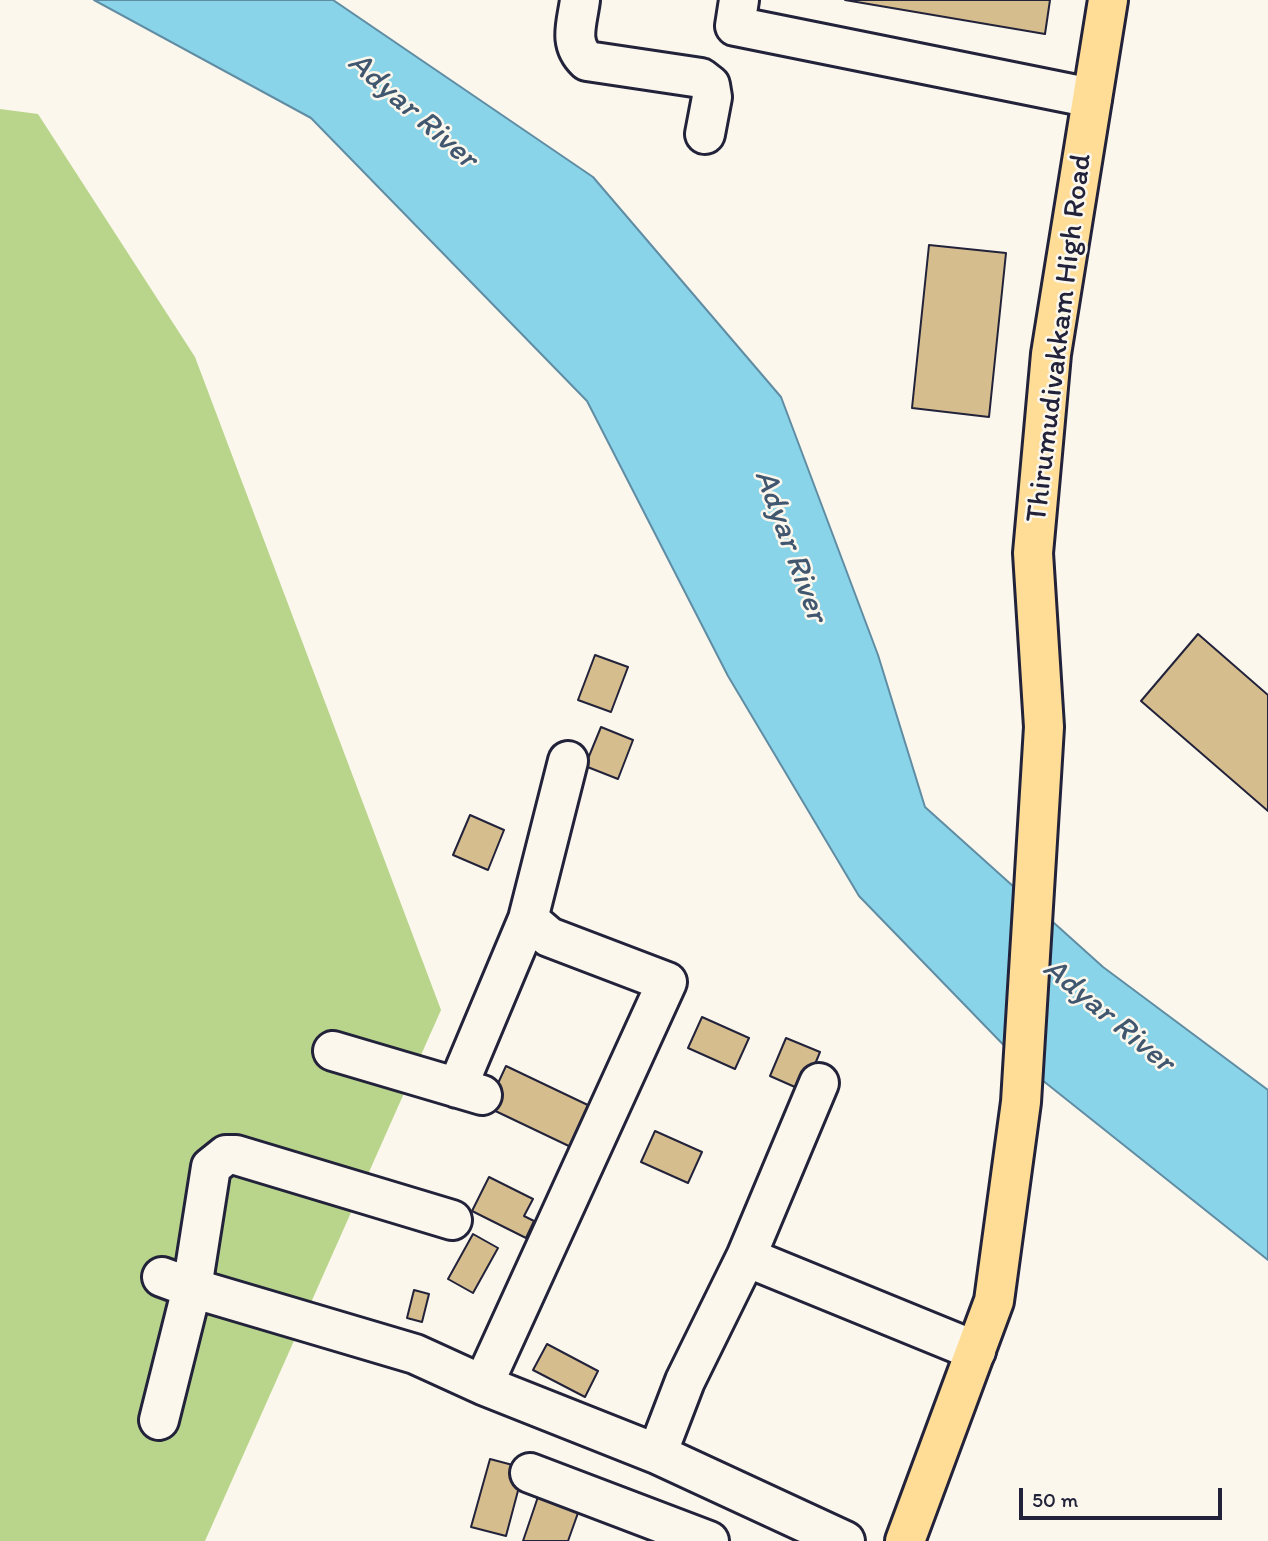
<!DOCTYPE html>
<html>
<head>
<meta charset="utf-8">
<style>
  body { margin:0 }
  #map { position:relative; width:1268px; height:1541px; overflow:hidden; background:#fbf7ec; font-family:Itim,sans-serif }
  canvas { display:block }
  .scale { position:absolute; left:1019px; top:1488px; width:203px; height:32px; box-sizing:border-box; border:4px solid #22223b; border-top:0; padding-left:9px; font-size:21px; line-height:24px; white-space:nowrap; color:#22223b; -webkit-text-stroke:5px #fbf7ec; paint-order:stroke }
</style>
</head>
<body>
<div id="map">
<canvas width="1268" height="1541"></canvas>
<div class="scale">50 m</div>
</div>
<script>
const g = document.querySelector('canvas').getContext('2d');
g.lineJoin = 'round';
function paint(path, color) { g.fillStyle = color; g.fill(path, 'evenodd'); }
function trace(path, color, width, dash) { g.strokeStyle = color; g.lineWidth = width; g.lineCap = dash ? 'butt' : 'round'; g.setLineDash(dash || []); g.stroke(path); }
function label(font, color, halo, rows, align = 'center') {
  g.font = font + ' Itim,sans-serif'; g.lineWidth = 5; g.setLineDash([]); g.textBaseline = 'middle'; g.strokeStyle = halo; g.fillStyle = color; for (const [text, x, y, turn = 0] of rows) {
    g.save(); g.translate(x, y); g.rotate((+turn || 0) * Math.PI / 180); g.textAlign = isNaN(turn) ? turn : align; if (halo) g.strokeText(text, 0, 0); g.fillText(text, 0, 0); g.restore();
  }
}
paint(new Path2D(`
  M0,109L38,114L195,357L441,1010L205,1541H0Z`), '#b9d58c');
const water = new Path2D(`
  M94,0H333L593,177L781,397L878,655L925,807L1103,967L1268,1090V1260L1022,1064L859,896L728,676L587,401L311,118Z`);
paint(water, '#89d4e9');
trace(water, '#608da3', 2);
const building = new Path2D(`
  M845,0H1050L1045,34Z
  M929,245L1006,253L989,417L912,408Z
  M1198,634L1268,695V811L1141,701Z
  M595,655L628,667L611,712L578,700Z
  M601,727L633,740L618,779L585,766Z
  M470,815L504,830L488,870L453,855Z
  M702,1017L749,1038L735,1069L688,1048Z
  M786,1038L820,1052L804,1091L770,1076Z
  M506,1066L592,1107L573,1148L487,1107Z
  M655,1131L702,1152L688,1183L641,1162Z
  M489,1177L533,1199L524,1216L534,1221L526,1238L472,1211Z
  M473,1234L498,1248L473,1293L448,1279Z
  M414,1290L429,1294L422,1322L407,1318Z
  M547,1344L598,1371L585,1397L533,1370Z
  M490,1459L524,1468L506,1536L471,1527Z
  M543,1482L584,1496L568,1541H523Z`);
paint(building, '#d5bd8d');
trace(building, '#22223b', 2);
const minor = new Path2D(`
  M580,0C577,24 568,43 587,61L701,78L710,85L712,97L705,134
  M739,0L735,26L1092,98
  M333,1051L482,1095
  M457,1088L528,919
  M746,1257L976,1351
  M162,1277L192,1288L415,1354L483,1385L657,1454L845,1541
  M483,1385L667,982L549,937L528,919L568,761
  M159,1420L192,1288L211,1167L226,1155H236L452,1220
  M657,1454L685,1381L746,1257L819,1083
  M530,1473L709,1541`);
const major = new Path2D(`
  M905,1541L994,1301L1021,1102L1044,727L1033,553L1051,354L1108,0`);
trace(minor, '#22223b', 44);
trace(major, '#22223b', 44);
trace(minor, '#fbf7ec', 38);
trace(major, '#ffdd96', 38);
label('30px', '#22223b', '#fbf7ec', [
  ["Thirumudivakkam High Road",1060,338,-83]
]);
label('italic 32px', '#41576f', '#fbf7ec', [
  ["Adyar River",412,111,41],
  ["Adyar River",790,546,70],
  ["Adyar River",1108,1016,40]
]);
</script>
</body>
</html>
